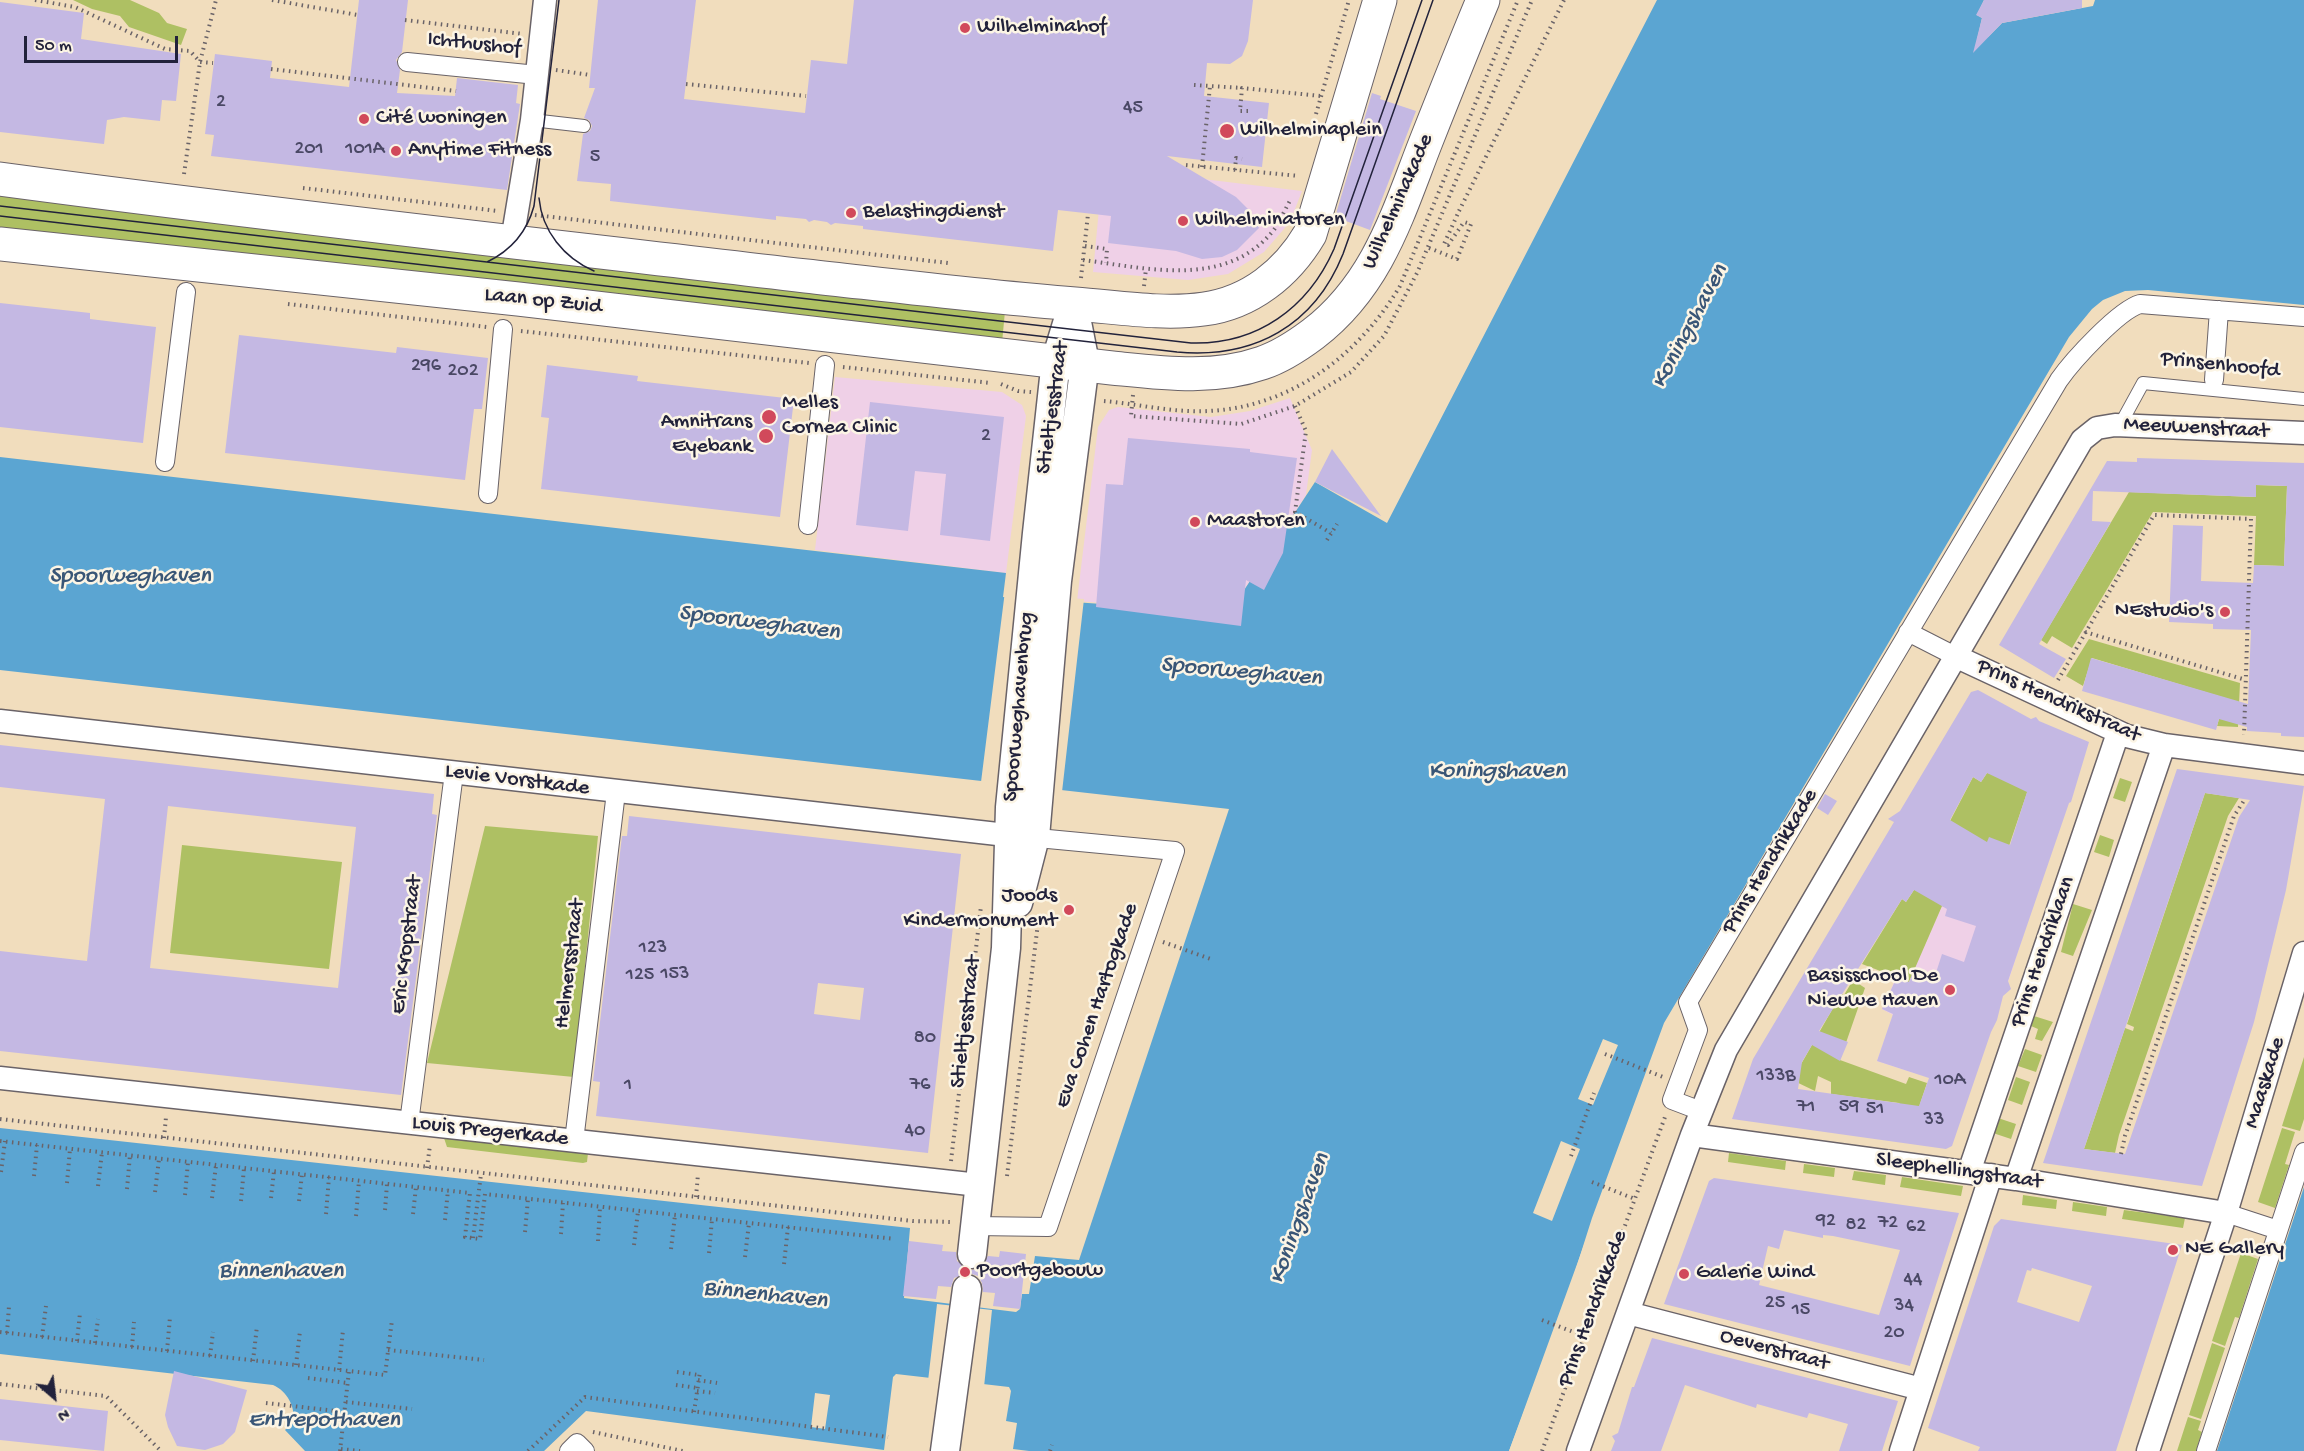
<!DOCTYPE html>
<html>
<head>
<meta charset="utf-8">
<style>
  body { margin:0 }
  #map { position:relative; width:2304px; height:1451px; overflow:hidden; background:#f1ddbd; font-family:"Gochi Hand",sans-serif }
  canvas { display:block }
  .north { position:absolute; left:24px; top:1367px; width:60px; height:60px; -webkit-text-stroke:4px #fcf5e5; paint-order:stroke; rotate:152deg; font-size:16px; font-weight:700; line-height:24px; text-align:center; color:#22223b }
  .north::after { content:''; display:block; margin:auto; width:21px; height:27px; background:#22223b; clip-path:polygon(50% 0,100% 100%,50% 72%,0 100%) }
  .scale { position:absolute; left:24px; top:36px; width:154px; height:27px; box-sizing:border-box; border:3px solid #22223b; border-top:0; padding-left:8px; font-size:18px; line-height:21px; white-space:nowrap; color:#22223b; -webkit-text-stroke:4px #fcf5e5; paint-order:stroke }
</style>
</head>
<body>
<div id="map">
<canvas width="2304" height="1451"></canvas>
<div class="north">N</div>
<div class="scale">50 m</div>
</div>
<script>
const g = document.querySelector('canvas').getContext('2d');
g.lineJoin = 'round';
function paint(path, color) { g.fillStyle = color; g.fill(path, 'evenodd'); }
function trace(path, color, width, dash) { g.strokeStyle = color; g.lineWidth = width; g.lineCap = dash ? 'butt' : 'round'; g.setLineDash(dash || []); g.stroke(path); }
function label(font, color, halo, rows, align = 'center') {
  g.font = font + ' "Gochi Hand",sans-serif'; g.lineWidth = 5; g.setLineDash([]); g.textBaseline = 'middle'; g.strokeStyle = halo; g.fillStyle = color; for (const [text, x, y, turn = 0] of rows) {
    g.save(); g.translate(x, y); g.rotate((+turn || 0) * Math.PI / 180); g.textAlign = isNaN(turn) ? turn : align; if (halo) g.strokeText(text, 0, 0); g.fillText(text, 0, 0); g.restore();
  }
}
paint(new Path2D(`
  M1103,167L1302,191L1290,222L1264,252L1228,274L1188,280L1093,272Z
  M835,377L1002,392L1022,405L1026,416L1006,573L815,550Z
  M1290,398L1312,450L1306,495L1229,613L1077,601L1098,427L1109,410L1118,407L1211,417L1250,411Z
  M1942,906L2024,933L2008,982L2010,989L1919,1058L1914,1073L1877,1061L1893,1015L1882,1009L1896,978L1909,981Z`), '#efd0e7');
paint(new Path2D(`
  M73,0H130L159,13L167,23L187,29L181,45L129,27L120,16L92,9Z
  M0,189L1005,311L1002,343L0,234Z
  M2256,485L2287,486L2284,566L2254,565L2256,516L2153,512L2072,648L2052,636L2047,644L2041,640L2129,492L2255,497Z
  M2089,639L2240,683L2238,727L2217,726L2225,698L2092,658L2083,686L2066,676Z
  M1987,773L2032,778L1984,920L1942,906L1909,982L1862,964L1902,899L1906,902L1914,890L1973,777L1981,782Z
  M2120,778L2132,782L2125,802L2113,798Z
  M2205,793L2239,798L2228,816L2119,1135L2115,1153L2084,1149L2125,1028L2133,1031L2134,1027L2127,1024Z
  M485,826L598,836L574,1077L427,1063Z
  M2100,835L2114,840L2109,857L2094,852Z
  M182,845L342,862L329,969L170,953Z
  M2073,904L2092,910L2073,956L2061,952Z
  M1853,980L1865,988L1840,1060L1906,1084L1909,1077L1927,1083L1914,1122L1899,1103L1831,1094V1082L1818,1076L1815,1091L1792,1080L1841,994L1844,995Z
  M2034,1002L2038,1004L2034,1016L2053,1022L2042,1041L2035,1039L2038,1029L2031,1026L2027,1035L2023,1034Z
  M2025,1049L2042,1055L2036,1072L2018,1066Z
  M2304,1057V1119L2300,1131L2282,1126Z
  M2016,1077L2030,1082L2022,1105L2008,1100Z
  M1995,1117L2016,1124L2011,1139L1990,1132Z
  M2282,1128L2295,1132L2285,1164L2289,1165L2275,1208L2258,1202Z
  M444,1138L588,1153L587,1162L583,1163L447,1147Z
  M1729,1153L1786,1161L1785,1170L1728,1162Z
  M1804,1164L1835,1168L1834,1177L1803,1173Z
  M1854,1171L1886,1175L1885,1185L1852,1180Z
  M1902,1177L1963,1186L1961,1196L1900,1187Z
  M2023,1195L2057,1200L2056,1209L2022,1205Z
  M2073,1202L2107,1207L2106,1216L2072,1211Z
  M2124,1210L2185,1218L2183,1228L2122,1219Z
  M2241,1253L2258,1259L2239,1318L2235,1317L2225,1346L2212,1341Z
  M2212,1343L2225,1348L2201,1419L2189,1415Z
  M2188,1417L2201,1421L2198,1430L2202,1432L2196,1451H2177Z`), '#aec063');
paint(new Path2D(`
  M1657,0H1984L1977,15L1982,18L1977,40L1988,37L2002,23L2093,6L2095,0H2304V305L2148,290L2125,291L2103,300L2092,309L2069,337L1664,1023L1592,1218L1565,1303L1509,1451H1029L1013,1449L1017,1423L1006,1421L1011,1391L1009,1387L896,1374L893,1377L884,1450L586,1411L544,1451H305L285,1430L293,1422C296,1407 287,1391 273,1385L0,1354V1128L910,1228L904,1298L1016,1312L1020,1309L1022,1294H1029L1035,1256L1079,1260L1229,809L0,670V457L1006,573L1003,597L1229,613L1315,482L1387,523Z
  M2304,1187V1451H2217Z`), '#5ba5d2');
paint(new Path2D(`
  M1007,575L1006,594L1084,599L1062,792L981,782Z
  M1663,1028L1666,1029L1595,1219L1568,1304L1513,1451H1509Z
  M1603,1039L1618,1045L1593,1105L1578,1099Z
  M1561,1141L1580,1149L1552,1221L1533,1213Z
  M937,1304L992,1310L984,1387L928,1381Z
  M815,1393L830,1395L825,1429L811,1427Z`), '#f1ddbd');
paint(new Path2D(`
  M359,0H408L402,52L396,60L400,70L397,93L455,96L457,78L518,85L516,103L520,104L507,190L211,156L214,135L205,134L215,54L272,61L270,78L349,87Z
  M598,0H696L684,99L805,113L811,60L847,64L854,0H1253L1248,41L1242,56L1230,64L1207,63L1204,96L1269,103L1262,167L1167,156L1236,197L1248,209L1259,228L1237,250L1222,257L1202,259L1176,251L1108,243L1111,216L1058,210L1053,251L863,229V226L835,223L831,225L827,222L814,220L809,222L806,219L776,216V220L610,201L611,184L577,181L583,134L590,131L592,126L589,120L584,118L595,88H589Z
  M1984,0H2082V8L2002,23L1973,53L1982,18L1976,15Z
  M0,2L84,13L81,39L181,54L176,101L162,100L160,121L124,117L107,120L104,144L0,132Z
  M1372,93L1381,96L1380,99L1416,111L1370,230L1335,217Z
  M0,303L90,313V319L156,327L143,443L0,427Z
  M239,335L396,353L397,347L488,358L482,409H474L465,480L225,453Z
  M547,365L638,376L637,381L794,399L780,517L541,489L549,418L541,417Z
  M870,402L1004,417L990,541L940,535L946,474L915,471L908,531L856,525Z
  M1128,438L1250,449V452L1297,458L1283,553L1264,590L1246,580L1241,626L1096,607L1106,484L1123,485Z
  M1332,449L1381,516L1315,482Z
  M2137,458L2304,463V737L2281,736V733L2247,731V727L2219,719L2216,730L2082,691L2091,658L2248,704L2251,630L2213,629V624L2169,622L2173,525L2203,526L2201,581L2253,583L2254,565L2284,566L2287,486L2256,485V497L2093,491L2092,521L2111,522L2039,644L2066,659L2054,678L1999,645L2107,461L2137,462Z
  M1978,690L2031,719L2036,717L2039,721L2089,742L2071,802L2069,803L2008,981L2011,989L2003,996L1997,1020L1991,1032L1952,1146L1946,1149L1732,1119L1753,1059L1894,822L1888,819L1900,811L1971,692ZM1987,773L2027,792L2010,845L1989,837L1987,842L1950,820L1973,777L1981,782ZM1914,890L1947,909L1945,916L1976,926L1964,962L1942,954L1934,979L1914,970L1909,982L1896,979L1882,1009L1893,1014L1877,1061L1929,1078L1919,1106L1798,1089L1802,1062L1812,1045L1840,1061L1848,1042L1819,1031L1902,899L1906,902Z
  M0,745L434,794L432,814L437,815L401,1095L0,1051V951L87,961L105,799L0,787ZM168,806L356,827L338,988L150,968Z
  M2177,769L2304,786L2286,890L2254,1022L2202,1186L2043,1163ZM2205,793L2250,800L2239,817L2125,1154L2084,1149Z
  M1825,794L1837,801L1828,815L1817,808Z
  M629,816L961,854L928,1153L596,1116L600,1082L593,1081L622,836H627ZM818,983L864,988L860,1020L814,1014Z
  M1714,1178L1959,1213L1910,1366L1664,1304L1709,1181ZM1784,1230L1823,1238V1235L1833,1236L1900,1250L1879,1315L1759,1285L1768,1246L1779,1249Z
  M2001,1219L2182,1245L2116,1451H1978L1980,1447L1928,1428L1994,1226ZM2032,1268L2092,1286L2079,1322L2017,1302L2027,1270L2031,1271Z
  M909,1241L943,1245L942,1251L956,1252L957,1261L970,1270L979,1269L988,1256L999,1257L1000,1251L1026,1254L1020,1309L993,1306L995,1293L983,1292L982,1283L978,1276L969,1273L954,1278L951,1287L938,1286L936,1299L903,1296Z
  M1652,1338L1898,1401L1882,1451H1839L1848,1424L1809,1413L1807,1418L1757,1404L1756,1408L1685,1385L1661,1451H1611L1615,1441L1612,1436L1618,1433L1632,1387H1634Z
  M174,1371L247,1390L235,1432L223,1444L205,1450L177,1446L168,1427L165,1415Z
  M0,1399L108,1411L104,1451L0,1440Z`), '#c4b8e3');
const service = new Path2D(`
  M532,120L584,126
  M2120,425L2143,383L2304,399`);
const pedestrian = new Path2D(`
  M407,62L537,75
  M2214,380L2219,310
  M165,462L186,292
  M488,494L503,329
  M808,525L825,365
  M1908,632L1955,656
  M1701,1111L1672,1100L1698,1030L1688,1002L2059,380C2073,360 2119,310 2140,304L2304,317
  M409,1123L454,773
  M574,1141L616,792
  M2226,1213L2278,1230
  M975,1226L1048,1227L1175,851L1048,839
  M569,1451L577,1443L585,1451
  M2206,1451L2304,1152`);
const minor = new Path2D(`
  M512,241L532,120L545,0
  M1955,656L2127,736L2164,745L2304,763
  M0,721L1024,837
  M0,1078L979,1185
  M1692,1135L2016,1179L2226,1213
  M1969,1172L2118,733
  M2016,1179L2164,745
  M1628,1313L1921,1389
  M1578,1451L1692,1135L1726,1050L2082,440L2097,428L2115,425L2304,433
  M1901,1451L1991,1175
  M2148,1451L2226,1213L2304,953`);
const tertiary = new Path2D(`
  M1018,903L1035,837L1057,581L1085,363L1074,307
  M972,1254L1006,948L1010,807L1037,533L1056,360L1073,304
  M945,1451L967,1289`);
const secondary = new Path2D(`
  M0,179C268,215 537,244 806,276C896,286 985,297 1075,304C1117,307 1162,315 1204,309C1250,303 1287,273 1310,234L1380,0
  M0,244L518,299L1112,368C1162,373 1213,380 1262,363C1280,357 1297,346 1313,334C1377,285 1397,216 1425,144C1444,96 1463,48 1483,0`);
trace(service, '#6a6368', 14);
trace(pedestrian, '#6a6368', 20);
trace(minor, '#6a6368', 25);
trace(tertiary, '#6a6368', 31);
trace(secondary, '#6a6368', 35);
trace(new Path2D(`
  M35,0L75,7L165,49L190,51L200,62L213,63
  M272,0L358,15
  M405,20L523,34
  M271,69L456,91
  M556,70L590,75
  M686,84L806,96
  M1194,85L1242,88
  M1248,111H1240L1242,88L1321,96
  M1316,114L1349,0
  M1186,165L1299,176
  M1202,167L1210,86
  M1235,170L1236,158L1242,159
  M184,174L200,62L216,0
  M303,188L498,211
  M535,215L948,263
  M1085,246L1107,249L1106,263
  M1429,248L1457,259L1471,224L1464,222L1448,245L1444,244L1459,211
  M1083,260C1147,268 1225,289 1273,231C1280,222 1285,209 1291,199
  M1081,278L1088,214
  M1144,286L1146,269
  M288,304L487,327
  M521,331L809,363
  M843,367L991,383
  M1001,384L1018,391L1031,392
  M1133,395L1131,416L1241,424L1295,406L1351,372L1384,336L1417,273L1532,0
  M1104,401C1138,404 1174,413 1209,411C1291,407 1359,355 1400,286L1518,0
  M1295,406L1306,431L1295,512L1331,533
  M1327,540L1337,524
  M2085,632L2246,680
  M2058,680L2154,515L2251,519L2244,735
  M1163,942L1211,959
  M1605,1054L1663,1077
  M0,1119L913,1221L953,1222
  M164,1138L166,1117
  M0,1141L470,1193L465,1237L480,1239L485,1194L895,1239
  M2121,1154L2125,1136L2234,816L2245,799
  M1571,1156L1594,1093
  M951,1161L981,906
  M427,1168L430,1145
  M1,1172L5,1141
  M34,1176L37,1145
  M1007,1176L1039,915
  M1592,1182L1635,1199
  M67,1183L70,1149
  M98,1186L102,1152
  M127,1189L130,1155
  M155,1192L159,1159
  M185,1195L188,1162
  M696,1197L698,1174
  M212,1198L216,1165
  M271,1198L274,1171
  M241,1201L244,1168
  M299,1201L302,1174
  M385,1210L387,1184
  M326,1214L329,1177
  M413,1214L416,1187
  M356,1216L359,1181
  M445,1220L448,1190
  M525,1232L528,1199
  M561,1234L563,1203
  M473,1238L481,1174
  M598,1241L600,1207
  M634,1245L638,1211
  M671,1249L675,1215
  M709,1253L712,1219
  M745,1257L749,1223
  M784,1264L788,1227
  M1542,1320L1584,1336
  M0,1332L385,1375L392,1320
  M7,1333L9,1306
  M42,1337L46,1306
  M77,1341L80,1313
  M95,1343L98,1319
  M132,1347L134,1322
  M388,1350L484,1360
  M167,1351L170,1317
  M210,1356L213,1332
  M253,1361L257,1326
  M296,1365L300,1331
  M339,1370L343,1330
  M677,1372L699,1375
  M308,1378L348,1383
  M698,1380L717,1383
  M0,1384L106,1396L161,1451
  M676,1385L698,1388
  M697,1391L715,1393
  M346,1402L412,1409
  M266,1403L345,1412
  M694,1412L700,1372
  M593,1432L683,1451
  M341,1449L360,1451
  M340,1451L349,1371
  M528,1451L585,1397L888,1437
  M1050,1451L1052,1445
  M1542,1451L1665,1117`), '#6a6368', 4, [1.5, 4.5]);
trace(service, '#fff', 12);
trace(pedestrian, '#fff', 18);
trace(minor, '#fff', 22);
trace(tertiary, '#fff', 28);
trace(secondary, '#fff', 33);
trace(new Path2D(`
  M539,198C542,231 564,258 594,271
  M0,206L1191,343C1257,345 1308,308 1334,249L1422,0
  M0,216L1177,352C1254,359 1314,326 1343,254L1433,0
  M487,262C512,250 527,232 534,206L559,0`), '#22223b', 1.5);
trace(new Path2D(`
  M1459,211L1564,0`), '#6a6368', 4, [1.5, 4.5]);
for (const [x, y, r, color] of [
  [965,28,6,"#d1495b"],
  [364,119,6,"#d1495b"],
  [1227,131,8,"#d1495b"],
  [396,151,6,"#d1495b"],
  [851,213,6,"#d1495b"],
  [1183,221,6,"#d1495b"],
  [769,417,8,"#d1495b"],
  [766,436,8,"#d1495b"],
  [1195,522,6,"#d1495b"],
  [2225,612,6,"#d1495b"],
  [1069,910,6,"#d1495b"],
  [1950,990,6,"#d1495b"],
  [2173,1250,6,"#d1495b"],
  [965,1272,6,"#d1495b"],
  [1684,1274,6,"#d1495b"]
]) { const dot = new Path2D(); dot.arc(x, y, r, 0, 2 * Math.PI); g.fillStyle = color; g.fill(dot); trace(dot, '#fcf5e5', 2); }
label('20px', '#4a4865', null, [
  ["2",221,103],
  ["45",1133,109],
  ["201",309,150],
  ["101A",365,150],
  ["5",595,158],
  ["296",426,367],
  ["202",463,372],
  ["2",986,437],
  ["123",653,949],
  ["153",675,975],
  ["125",640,976],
  ["80",925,1039],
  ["133B",1776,1077],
  ["10A",1950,1081],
  ["1",628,1086],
  ["76",920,1086],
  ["71",1806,1108],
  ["59",1849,1108],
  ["51",1875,1110],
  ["33",1934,1121],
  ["40",915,1132],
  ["92",1826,1222],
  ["72",1888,1224],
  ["82",1856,1226],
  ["62",1916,1228],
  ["44",1913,1281],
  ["25",1775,1304],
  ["34",1904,1307],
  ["15",1801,1311],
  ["20",1894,1334]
]);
label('22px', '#22223b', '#fcf5e5', [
  ["Wilhelminahof",977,28],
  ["Cité woningen",376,119],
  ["Wilhelminaplein",1240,131],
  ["Anytime Fitness",408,151],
  ["Belastingdienst",863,213],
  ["Wilhelminatoren",1195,221],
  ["Melles",782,404],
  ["Cornea Clinic",782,429],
  ["Amnitrans",752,423,"right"],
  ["Eyebank",752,448,"right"],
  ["Maastoren",1207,522],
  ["NEstudio's",2213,612,"right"],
  ["Joods",1057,897,"right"],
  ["Kindermonument",1057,922,"right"],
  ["Basisschool De",1938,977,"right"],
  ["Nieuwe Haven",1938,1002,"right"],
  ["NE Gallery",2185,1250],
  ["Poortgebouw",977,1272],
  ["Galerie Wind",1696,1274]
], 'left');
label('22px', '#22223b', '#fcf5e5', [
  ["Ichthushof",474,45,6],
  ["Wilhelminakade",1399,202,-66],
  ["Laan op Zuid",543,302,6],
  ["Prinsenhoofd",2220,366,6],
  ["Stieltjesstraat",1054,408,-82],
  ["Meeuwenstraat",2196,429,3],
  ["Prins Hendrikstraat",2058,702,24],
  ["Spoorweghavenbrug",1020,707,-85],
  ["Levie Vorstkade",517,781,7],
  ["Prins Hendrikkade",1771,862,-59],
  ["Eric Kropstraat",408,945,-83],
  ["Prins Hendriklaan",2044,952,-71],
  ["Helmersstraat",571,964,-83],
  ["Eva Cohen Hartogkade",1098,1006,-71],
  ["Stieltjesstraat",967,1022,-83],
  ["Maaskade",2266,1083,-73],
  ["Louis Pregerkade",490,1132,6],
  ["Sleephellingstraat",1959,1172,8],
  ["Prins Hendrikkade",1594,1309,-70],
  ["Oeverstraat",1774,1351,15]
]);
label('italic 24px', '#395677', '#fcf5e5', [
  ["Koningshaven",1691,327,-62],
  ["Spoorweghaven",130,577],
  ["Spoorweghaven",759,624,7],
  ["Spoorweghaven",1241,673,5],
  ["Koningshaven",1497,772],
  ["Koningshaven",1301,1219,-70],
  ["Binnenhaven",281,1272],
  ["Binnenhaven",765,1296,6],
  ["Entrepothaven",324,1421]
]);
</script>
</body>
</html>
